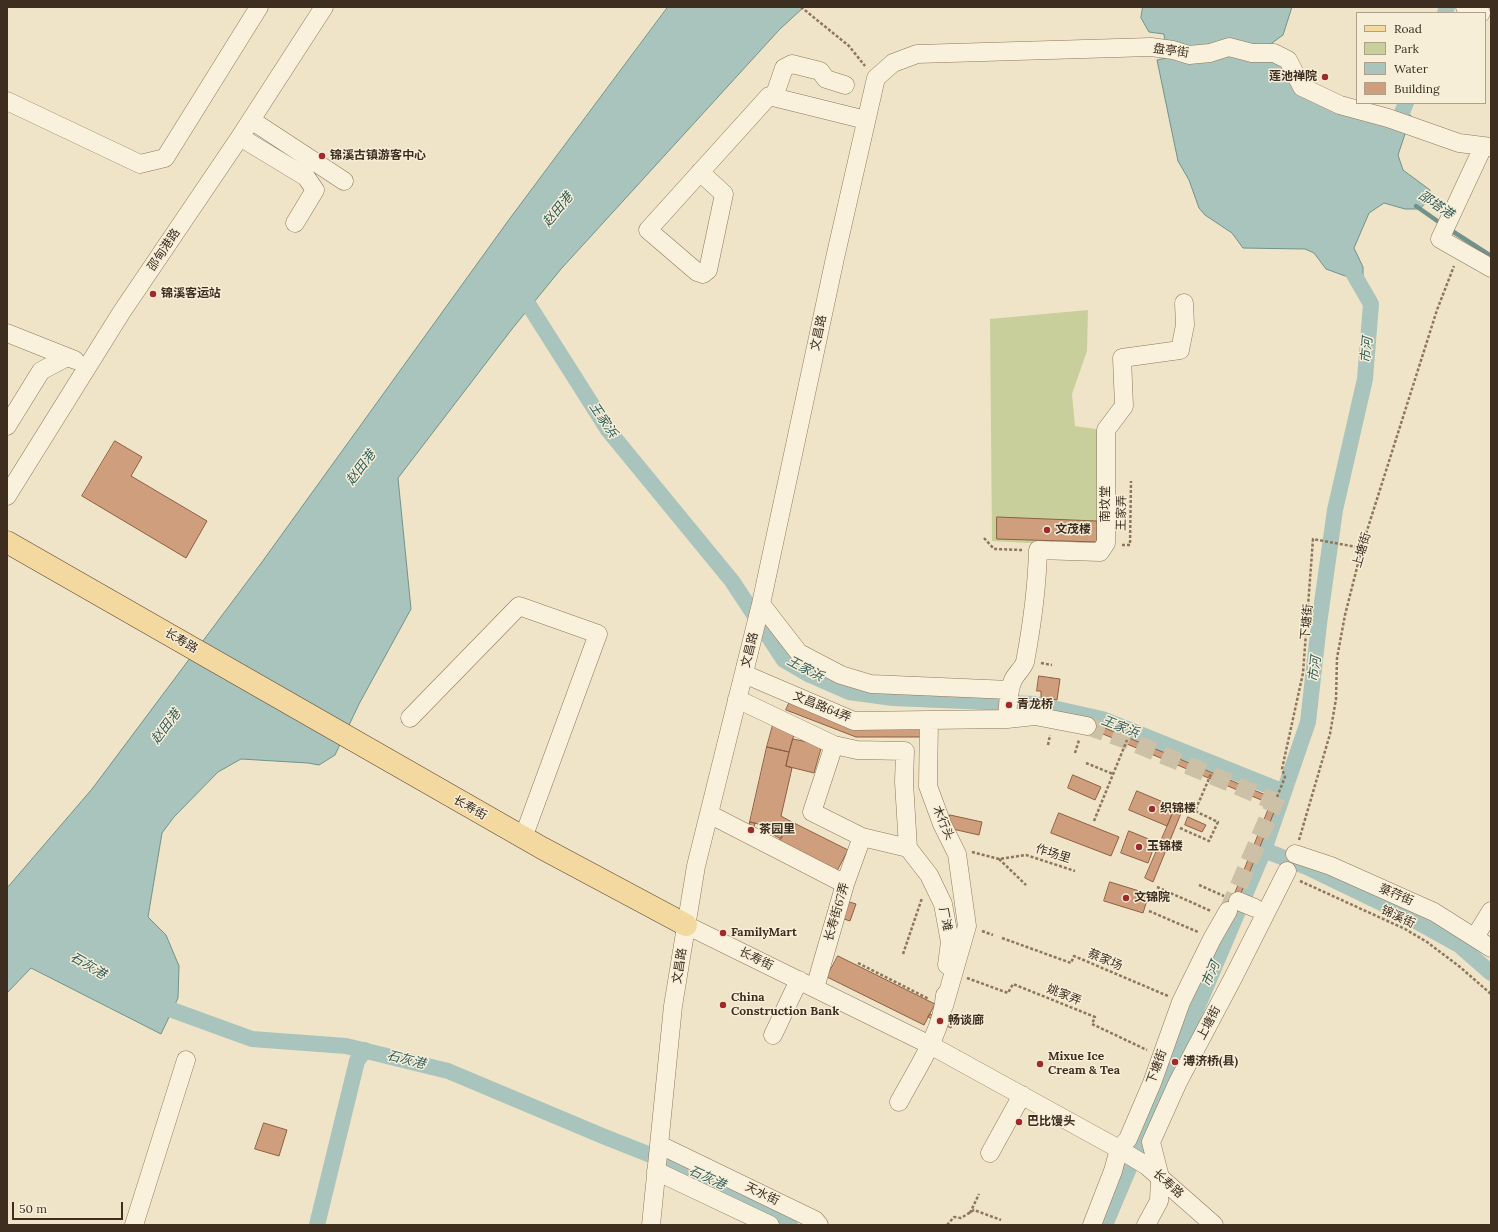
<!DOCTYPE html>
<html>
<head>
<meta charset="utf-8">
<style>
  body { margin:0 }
  #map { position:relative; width:1498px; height:1232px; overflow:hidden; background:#f0e4c8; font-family:Lora,serif }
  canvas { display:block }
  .frame { position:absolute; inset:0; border:8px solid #3d2e20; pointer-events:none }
  .legend { position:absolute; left:1356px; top:12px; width:130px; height:92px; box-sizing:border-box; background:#f7eed8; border:1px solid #ada18e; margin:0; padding:5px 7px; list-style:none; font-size:12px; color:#3d2e20 }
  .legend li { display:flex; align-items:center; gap:8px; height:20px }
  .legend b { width:20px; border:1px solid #ada18e }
  .scale { position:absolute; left:12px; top:1202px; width:111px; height:18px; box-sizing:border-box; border:2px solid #3d2e20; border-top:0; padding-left:5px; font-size:12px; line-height:14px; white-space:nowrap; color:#3d2e20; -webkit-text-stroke:3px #f7eed8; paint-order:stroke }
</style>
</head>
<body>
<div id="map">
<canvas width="1498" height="1232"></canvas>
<div class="frame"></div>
<ul class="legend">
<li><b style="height:5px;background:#f3d9a0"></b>Road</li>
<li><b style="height:11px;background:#c9cf9b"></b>Park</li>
<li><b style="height:11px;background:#a9c4bc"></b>Water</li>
<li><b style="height:11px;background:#cf9f7d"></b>Building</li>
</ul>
<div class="scale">50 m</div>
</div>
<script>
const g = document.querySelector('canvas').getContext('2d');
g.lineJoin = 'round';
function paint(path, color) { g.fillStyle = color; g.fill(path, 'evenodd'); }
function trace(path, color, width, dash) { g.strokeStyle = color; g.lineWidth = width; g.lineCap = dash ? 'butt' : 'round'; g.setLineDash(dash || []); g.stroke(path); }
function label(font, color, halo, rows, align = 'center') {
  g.font = font + ' Lora,"Noto Sans SC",serif'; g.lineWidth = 3; g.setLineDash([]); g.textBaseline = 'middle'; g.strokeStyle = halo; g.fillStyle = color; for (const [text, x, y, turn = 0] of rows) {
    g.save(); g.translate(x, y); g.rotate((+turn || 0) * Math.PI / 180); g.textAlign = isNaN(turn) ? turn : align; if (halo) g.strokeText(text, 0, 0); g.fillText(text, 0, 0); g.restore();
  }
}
paint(new Path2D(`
  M1088,310L1087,351L1072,394L1075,426L1102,430L1100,547L992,541L990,319Z`), '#c9cf9b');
const water = new Path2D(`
  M668,7H804L780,29L561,269L512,329L398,478L411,609L359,704L335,755L319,765L308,763L241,759L218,772L174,817L162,833L148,917L166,935L179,966L178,998L161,1034L31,968L7,993V888L92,789L262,562L508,221Z
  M1143,7H1292L1283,35L1272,43V56L1300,89L1391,123L1397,110C1404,109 1407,110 1411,116L1398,155L1403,170L1430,190L1428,200L1420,209H1405L1384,203L1369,213L1354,248L1363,267V280L1358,283L1348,277L1326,269L1314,253L1305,249L1243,248L1232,233L1205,215L1199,208L1189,180L1178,161L1157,60L1166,58L1164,34L1149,32L1141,18Z`);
paint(water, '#a9c4bc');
trace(water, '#6f938a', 1);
trace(new Path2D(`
  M1416,206L1443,225
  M1449,229L1491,256`), '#6f938a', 4.5);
trace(new Path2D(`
  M1445,13L1447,7
  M1395,129L1406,103
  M518,288L608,430L732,581L784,660L810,675L849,692L893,698L1035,704L1102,719L1284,792
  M1264,850L1307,867L1396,910L1459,945L1491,973
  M153,1003L252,1039L346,1046L448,1071L605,1137L719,1182L790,1225
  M317,1225L357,1061L365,1050
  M1105,1225L1264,850L1308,722L1319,624L1335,510L1365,379L1371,304L1348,264`), '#a9c4bc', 16);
const building = new Path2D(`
  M115,441L142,457L131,476L207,521L186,558L82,496Z
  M997,517L1097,521V542L997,539Z
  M1039,676L1060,679L1057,700L1041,697V691H1037Z
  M792,697L859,725L924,723L925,737H856L786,710Z
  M1088,723L1105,728L1273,798L1271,804L1103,734L1086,729Z
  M773,725L795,731L789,752L767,747Z
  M793,739L822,745L814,773L786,766Z
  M767,747L789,752L786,766L792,768L781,816L790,821L781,839L764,830L766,826L750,822Z
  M1073,775L1101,787L1095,800L1068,788Z
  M1137,791L1175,807L1167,826L1129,810Z
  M1273,798L1279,800L1239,898L1234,896Z
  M1177,804L1184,806L1153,882L1145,878Z
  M1059,813L1119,837L1111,856L1051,833Z
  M950,815L982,822L979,835L948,828Z
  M1188,817L1206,825L1202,832L1185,825Z
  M790,821L848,850L837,871L779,842Z
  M750,822L755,823L751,839L747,837Z
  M1129,831L1156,842L1148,863L1121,853Z
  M1110,882L1149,894L1143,913L1104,901Z
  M846,901L856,904L850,921L841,918Z
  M838,956L935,1004L924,1025L827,977Z
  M930,1014L952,1025L951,1028L928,1017Z
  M264,1123L287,1130L279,1156L255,1149Z`);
paint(building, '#cf9f7d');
trace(building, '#8d5f41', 1);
trace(new Path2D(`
  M1087,726L1127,740L1276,802
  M1228,911L1277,797`), '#ccc0a6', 18, [18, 9]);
const minor = new Path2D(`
  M1465,7L1481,13
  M774,97L784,68L792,64L820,71L826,79L845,85
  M7,101L140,164L165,158L259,7
  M251,120L344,181
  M240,137L306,177L315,190L295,223
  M1483,147L1440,239L1491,268
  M700,172L724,194L708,270L703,274L697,272L648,230L769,96L866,120
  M7,333L75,360
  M7,426L41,371L67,357
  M7,496L121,313L240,137L324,7
  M761,604L799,653L841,675L871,684L1010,690
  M744,674L854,721L929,720
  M737,699L834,745L857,750L905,751L904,782L908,848
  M410,718L519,606L598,634L523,838
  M1007,719L1035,716L1087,726
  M834,745L812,812L862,837L908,848L929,875L943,904L950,942L947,965
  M709,814L845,884
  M1295,854L1331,866L1434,912L1491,948
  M1238,901L1255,908
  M686,925L932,1046L1119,1149L1147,1166L1214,1225
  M1475,937L1491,911
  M815,988L845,884L862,837
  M944,1006L967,926L957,854L942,824L928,786L929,720L1007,719C1008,706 1008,691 1013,680C1016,674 1023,668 1025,662C1032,625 1037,588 1038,550L1100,552L1106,543V430L1124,406L1122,358L1180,350L1185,325L1184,303
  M773,1035L799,980
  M899,1102C917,1068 942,1033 945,995
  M660,1145L815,1220L819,1225
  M990,1153L1022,1095
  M656,1171L770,1225
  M134,1225L186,1060
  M651,1225L673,1006L696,866L761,604L835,258L876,78L893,63L917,54L1151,47L1173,50L1189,55L1210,53L1229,47L1252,53H1274L1288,60L1302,87L1340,105L1388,118L1459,143L1491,147
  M1092,1225L1113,1171L1119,1149L1128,1139L1152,1083L1181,1002L1212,939L1228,911
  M1146,1225L1159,1201L1160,1177L1151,1142L1178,1082L1233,978L1287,871`);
const major = new Path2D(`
  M7,542L542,848L686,925`);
trace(minor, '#8d765c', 19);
trace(major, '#5b4430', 23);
trace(new Path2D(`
  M801,7L849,46L865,66
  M984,538L994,549L1022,550
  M1122,545H1130L1131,481
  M1041,663L1052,665
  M1048,745L1050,735
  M1075,753L1079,740
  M1086,763L1113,774
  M1277,797L1285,777L1282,769L1303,673L1313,539L1362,548
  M1094,821L1127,740
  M1180,828L1209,841L1218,822L1195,811L1211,774
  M1299,840L1330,734L1336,699L1337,658L1345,615L1364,540L1437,310L1454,266
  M972,852L999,859L1026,855L1075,871
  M999,859L1026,885
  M1300,881L1405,929L1427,942L1460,967L1491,994
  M1199,885L1224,896
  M1157,887L1211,911
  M1149,911L1198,932
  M982,931L993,935
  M1002,938L1071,963L1074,956L1168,996
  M903,954L922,898
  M858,963L929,999
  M967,978L1008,993L1013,984L1095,1017L1092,1024L1147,1050
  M970,1213L979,1194
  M947,1225L954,1217L961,1218L974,1210L1001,1220`), '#8d765c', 2.5, [3, 2]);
trace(minor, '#faf1dc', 18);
trace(major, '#f3d9a0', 22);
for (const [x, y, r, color] of [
  [1325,77,4,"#9e2a2b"],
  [322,156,4,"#9e2a2b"],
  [153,294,4,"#9e2a2b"],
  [1047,530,4,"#9e2a2b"],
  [1009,705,4,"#9e2a2b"],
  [1152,809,4,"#9e2a2b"],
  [751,830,4,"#9e2a2b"],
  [1139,847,4,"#9e2a2b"],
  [1126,898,4,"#9e2a2b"],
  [723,933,4,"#9e2a2b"],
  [723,1005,4,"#9e2a2b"],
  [940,1021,4,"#9e2a2b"],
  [1175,1062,4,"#9e2a2b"],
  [1040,1064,4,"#9e2a2b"],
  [1019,1122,4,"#9e2a2b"]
]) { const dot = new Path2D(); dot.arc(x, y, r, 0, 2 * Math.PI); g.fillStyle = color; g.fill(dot); trace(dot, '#f7eed8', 1.5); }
label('12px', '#3d2e20', '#f7eed8', [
  ["盘亭街",1171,51,8],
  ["邵甸港路",164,250,-56],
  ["文昌路",819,333,-78],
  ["南坟堂",1106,504,-90],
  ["王家弄",1122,513,-89],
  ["上塘街",1362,550,-74],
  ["下塘街",1307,622,-85],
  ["长寿路",181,641,30],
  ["文昌路",750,650,-76],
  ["文昌路64弄",822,707,22],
  ["长寿街",470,808,29],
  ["木行头",943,823,67],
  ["作场里",1053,854,18],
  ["菉荇街",1396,895,23],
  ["长寿街67弄",837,912,-74],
  ["锦溪街",1398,917,25],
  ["厂滩",945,919,79],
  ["长寿街",756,959,26],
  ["蔡家场",1105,960,23],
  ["文昌路",680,966,-81],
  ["姚家弄",1064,995,22],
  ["上塘街",1209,1023,-62],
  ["下塘街",1157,1067,-70],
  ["长寿路",1168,1184,42],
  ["天水街",762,1194,26]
]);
label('bold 12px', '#3d2e20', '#f7eed8', [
  ["莲池禅院",1317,77,"right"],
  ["锦溪古镇游客中心",330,156],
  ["锦溪客运站",161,294],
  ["文茂楼",1055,530],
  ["青龙桥",1017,705],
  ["织锦楼",1160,809],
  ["茶园里",759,830],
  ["玉锦楼",1147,847],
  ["文锦院",1134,898],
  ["FamilyMart",731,933],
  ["China",731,998],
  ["Construction Bank",731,1012],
  ["畅谈廊",948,1021],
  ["Mixue Ice",1048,1057],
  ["Cream & Tea",1048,1071],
  ["溥济桥(县)",1183,1062],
  ["巴比馒头",1027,1122]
], 'left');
label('italic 13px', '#2f5d5a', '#f7eed8', [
  ["邵塔港",1436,205,34],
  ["赵田港",558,210,-51],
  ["市河",1367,350,-85],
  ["王家浜",603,420,56],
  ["赵田港",361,468,-53],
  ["王家浜",805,669,28],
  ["市河",1315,669,-83],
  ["赵田港",166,727,-53],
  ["王家浜",1120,727,21],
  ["石灰港",88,966,31],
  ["市河",1211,974,-67],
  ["石灰港",406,1060,14],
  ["石灰港",707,1178,25]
]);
</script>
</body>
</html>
